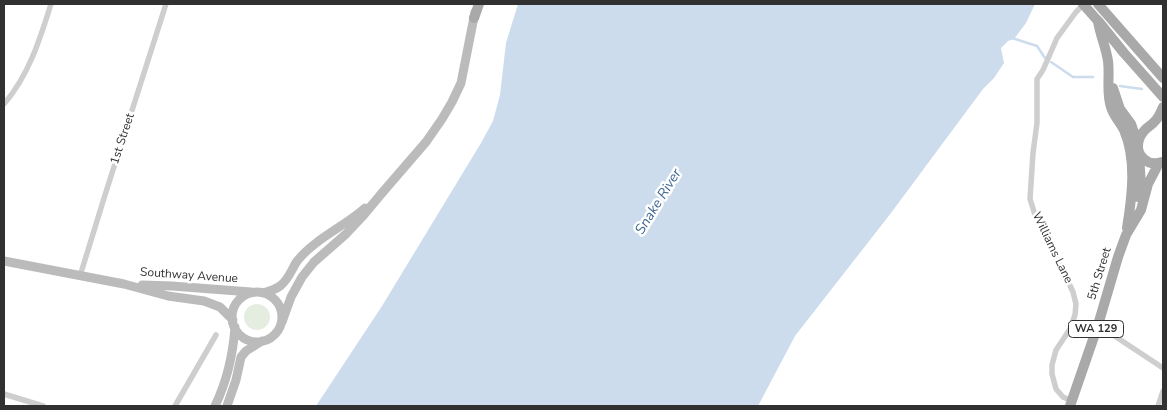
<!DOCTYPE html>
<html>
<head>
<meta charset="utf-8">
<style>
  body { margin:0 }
  #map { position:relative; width:1167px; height:410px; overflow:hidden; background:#fff; font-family:"Nunito Sans",sans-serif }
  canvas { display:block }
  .frame { position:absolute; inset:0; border:5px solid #313131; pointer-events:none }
</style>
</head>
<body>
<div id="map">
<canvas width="1167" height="410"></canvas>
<div class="frame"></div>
</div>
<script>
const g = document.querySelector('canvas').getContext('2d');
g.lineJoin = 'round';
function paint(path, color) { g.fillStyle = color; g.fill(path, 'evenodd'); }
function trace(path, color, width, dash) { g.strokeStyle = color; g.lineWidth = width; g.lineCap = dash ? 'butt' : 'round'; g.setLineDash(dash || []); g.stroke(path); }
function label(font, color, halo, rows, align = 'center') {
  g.font = font + ' "Nunito Sans",sans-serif'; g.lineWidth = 5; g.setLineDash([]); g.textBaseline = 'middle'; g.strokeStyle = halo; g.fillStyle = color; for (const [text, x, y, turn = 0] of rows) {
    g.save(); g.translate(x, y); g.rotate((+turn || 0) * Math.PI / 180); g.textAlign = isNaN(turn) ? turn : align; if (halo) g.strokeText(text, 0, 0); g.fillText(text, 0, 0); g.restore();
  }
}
paint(new Path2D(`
  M244 317a13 13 0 1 1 26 0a13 13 0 1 1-26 0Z`), '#e5ede0');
paint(new Path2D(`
  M518,4H1035L1026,23L1014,39L1008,41L1001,48L1004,63L994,78L983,89L891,213L795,336L758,406H316L382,306L481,143L493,121L500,95L506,43Z`), '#ccdced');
trace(new Path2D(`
  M1012,38L1037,46L1045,58
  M1051,62L1073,77H1093
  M1120,86L1142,89`), '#ccdced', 2.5);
trace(new Path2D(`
  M4,104C29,75 40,39 51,4
  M80,276L105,195L166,4
  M1098,325L1163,368
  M4,394L43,406
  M1072,401L1063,397L1056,389L1052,374V365L1056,350L1070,329L1075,315L1076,304L1073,292L1053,249L1036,218L1030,199L1033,153L1037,123V79L1043,70L1057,38L1076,12L1084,4
  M175,406L216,335
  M1158,406L1163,391`), '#cecece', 5.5);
trace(new Path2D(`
  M4,261L124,284L168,296L204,301L220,307L233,320
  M142,285L172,286L251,292
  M232 317a25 25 0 1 1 50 0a25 25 0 1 1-50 0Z
  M263,293C279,289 284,285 292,270C294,267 295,263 298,260C315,239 345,226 365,208
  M282,322L291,297L302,277L314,262L346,234L362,217L382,193L426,142L442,119L452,102L461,83L475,12
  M215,406C227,381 233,355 235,327
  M227,406L236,380L241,357L246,351L262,341`), '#bbb', 9);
trace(new Path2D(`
  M1098,4L1163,78
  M474,18L479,4
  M1098,21C1100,35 1106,47 1108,61C1110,76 1106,93 1111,107C1113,115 1120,122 1124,130C1137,160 1132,197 1127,228
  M1099,22L1124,53L1163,97
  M1113,88L1120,109L1131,124L1138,144
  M1162,162C1156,164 1149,164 1144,159C1135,152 1137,139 1144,131C1147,127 1152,125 1155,121C1159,117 1161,112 1163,107
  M1138,197L1141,186L1139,154
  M1070,406L1098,325L1118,257L1126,235L1141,210L1148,184L1159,163`), '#a9a9a9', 10);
trace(new Path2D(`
  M1083,4L1098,21`), '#a9a9a9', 10);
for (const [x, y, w] of [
  [1096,329,55]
]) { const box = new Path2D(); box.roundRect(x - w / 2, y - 8.5, w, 17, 4); g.fillStyle = '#fff'; g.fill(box); trace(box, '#313131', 1); }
label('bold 11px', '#313131', null, [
  ["WA 129",1096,329]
]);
label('12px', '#313131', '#fff', [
  ["1st Street",123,139,-72],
  ["Williams Lane",1052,248,64],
  ["5th Street",1100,274,-73],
  ["Southway Avenue",189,276,4]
]);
label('italic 14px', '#3f6793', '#fff', [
  ["Snake River",659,202,-58]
]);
</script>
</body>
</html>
